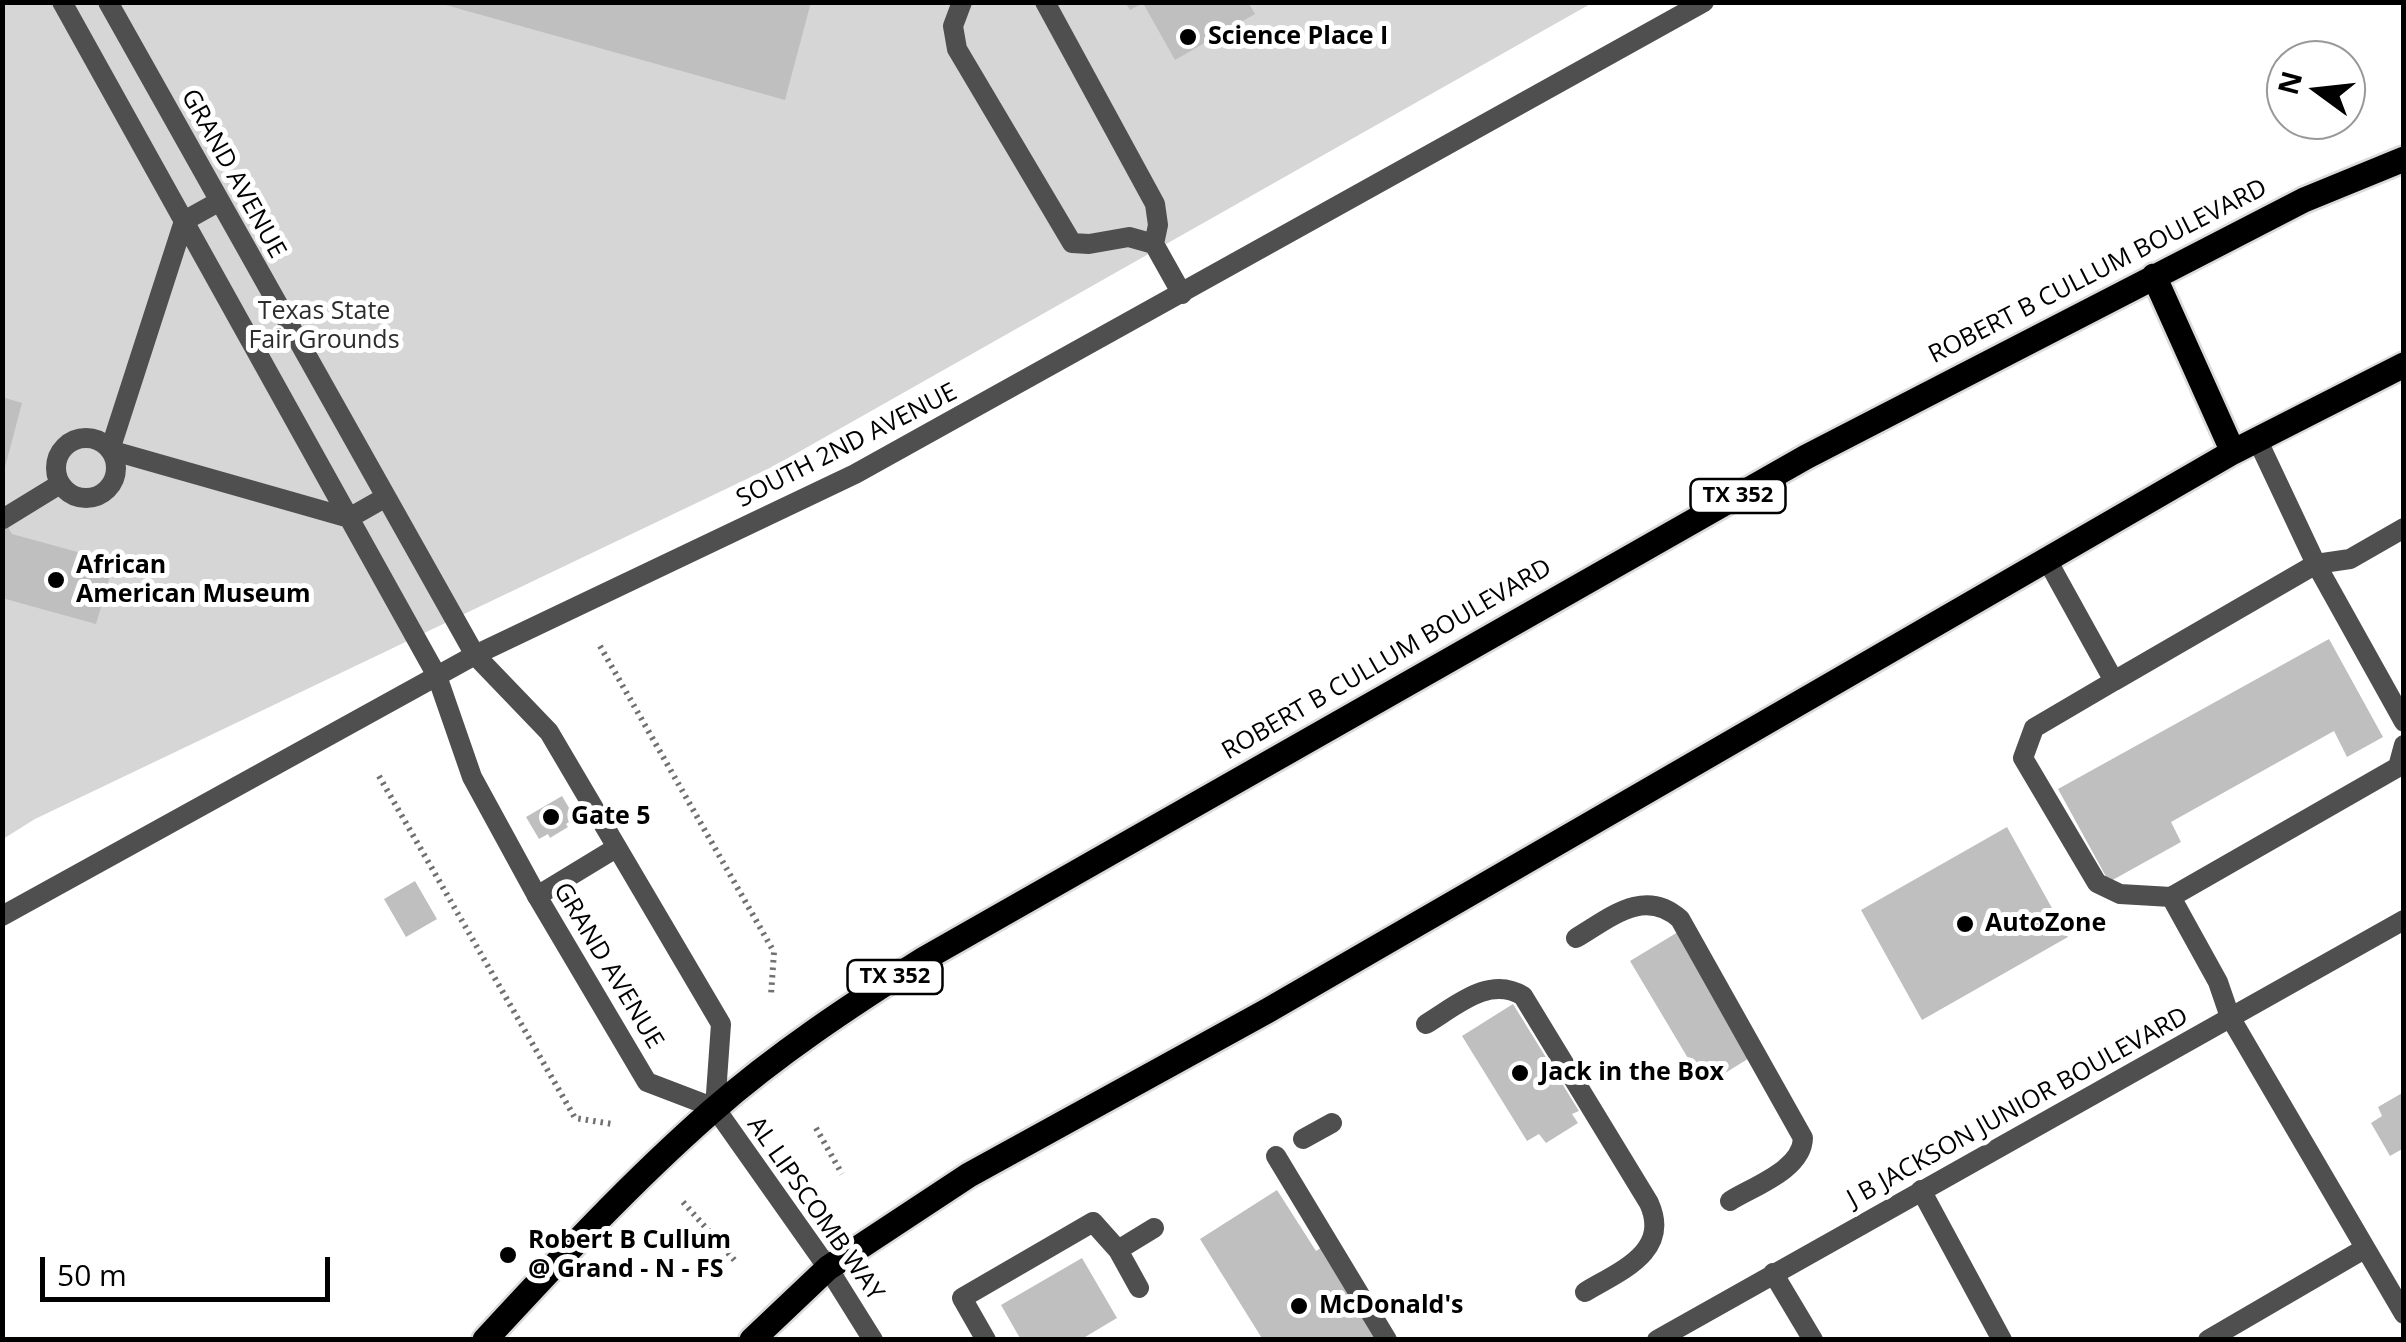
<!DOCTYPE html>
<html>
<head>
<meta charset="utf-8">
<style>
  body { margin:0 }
  #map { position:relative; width:2406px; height:1342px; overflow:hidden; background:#fff; font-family:"Open Sans",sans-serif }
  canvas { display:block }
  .frame { position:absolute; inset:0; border:5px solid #000; pointer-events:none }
  .north { position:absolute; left:2266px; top:40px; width:100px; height:100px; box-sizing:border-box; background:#fff; border:2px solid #999; border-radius:50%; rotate:285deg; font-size:28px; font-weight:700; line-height:40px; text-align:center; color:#000 }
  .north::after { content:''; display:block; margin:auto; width:35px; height:45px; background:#000; clip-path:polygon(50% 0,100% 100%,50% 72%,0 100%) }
  .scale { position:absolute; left:40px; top:1257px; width:290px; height:45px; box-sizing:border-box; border:5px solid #000; border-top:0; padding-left:12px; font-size:30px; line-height:35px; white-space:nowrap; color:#000; -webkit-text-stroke:8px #fff; paint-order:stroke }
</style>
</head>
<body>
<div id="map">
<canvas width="2406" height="1342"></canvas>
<div class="frame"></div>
<div class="north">N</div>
<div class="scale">50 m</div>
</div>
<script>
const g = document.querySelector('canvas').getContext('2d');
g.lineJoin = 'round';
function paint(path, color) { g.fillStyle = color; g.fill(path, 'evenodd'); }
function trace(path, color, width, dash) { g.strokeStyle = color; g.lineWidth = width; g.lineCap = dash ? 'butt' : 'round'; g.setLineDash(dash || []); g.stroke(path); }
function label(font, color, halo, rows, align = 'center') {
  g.font = font + ' "Open Sans",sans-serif'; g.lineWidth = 10; g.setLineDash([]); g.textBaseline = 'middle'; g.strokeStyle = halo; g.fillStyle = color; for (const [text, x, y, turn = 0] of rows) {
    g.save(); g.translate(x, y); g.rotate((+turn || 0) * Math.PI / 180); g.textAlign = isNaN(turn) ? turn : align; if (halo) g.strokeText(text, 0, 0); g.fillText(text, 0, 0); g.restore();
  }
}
paint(new Path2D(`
  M3,3H1592L774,466L35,819L3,839Z`), '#d6d6d6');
paint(new Path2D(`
  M435,2H811L785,100Z
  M1125,2H1248L1255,14L1175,60L1143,3L1130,10Z
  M2,397L22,403L4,471H2Z
  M2,517L12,534L114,562L96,624L2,598Z
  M2329,639L2383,737L2347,757L2334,731L2171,822L2181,842L2109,882L2058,789Z
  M562,796L575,818L566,824L568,827L550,838L548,834L539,839L526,817Z
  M2007,827L2068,937L1922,1020L1861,910Z
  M415,881L437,919L406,937L384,899Z
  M1678,932L1751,1057L1717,1078L1710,1067L1698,1075L1630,961Z
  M1513,1004L1579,1111L1572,1114L1578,1123L1546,1143L1539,1134L1527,1141L1462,1036Z
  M2404,1092V1148L2390,1156L2371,1123L2382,1116L2378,1107Z
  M1277,1190L1316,1251L1325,1245L1376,1340H1263L1200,1239Z
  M1082,1258L1117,1318L1080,1340H1021L1001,1305Z`), '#bfbfbf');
const primary = new Path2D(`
  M2154,276L2233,452
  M485,1340C558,1261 631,1182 712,1111C777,1054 851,1005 924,959L1806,457L2304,200L2404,159
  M752,1340L828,1268L969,1175L1267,1011L2233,452L2404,365`);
trace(primary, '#dbdbdb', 30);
trace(new Path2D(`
  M600,646L774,952L771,995
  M379,776L575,1118L612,1124
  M816,1128L842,1174
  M683,1202L737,1263`), '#717171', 6, [2.5, 5]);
trace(new Path2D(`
  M62,2L437,676
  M108,2L475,655
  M962,2L953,26L957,49L1072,243L1089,244L1129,237L1154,244
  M1045,2L1155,204L1158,225L1154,244L1182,294
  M220,201L184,221L110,450L349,518L386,497
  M2257,439L2316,564L2350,559L2404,528
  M2046,558L2114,681L2034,728L2023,758L2097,883L2120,894L2171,897L2398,767L2404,745
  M2114,681L2316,564L2404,722
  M537,896L616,848
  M2171,897L2218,982L2230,1017
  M1576,938C1610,918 1644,887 1680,919L1803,1138C1802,1170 1754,1186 1730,1201
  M1426,1024C1456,1006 1489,975 1523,996L1649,1203C1671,1252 1620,1271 1585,1292
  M1303,1139L1332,1123
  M1276,1156L1387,1340
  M1921,1190L2002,1340
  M1118,1250L1154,1228
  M986,1340L962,1298L1093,1222L1118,1250L1139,1288
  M2208,1340L2364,1249`), '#4f4f4f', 20);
trace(new Path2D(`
  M56 468a30 30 0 1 1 60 0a30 30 0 1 1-60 0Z
  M3,519L60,484`), '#4f4f4f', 20);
trace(new Path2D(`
  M437,676L472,777L537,896L647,1082L715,1108L721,1024L549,732L475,655
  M2,916L475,655L855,474L1704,2
  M2230,1017L2404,1314
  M1773,1273L1813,1340
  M1657,1340L2404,920`), '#4f4f4f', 20);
trace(new Path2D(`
  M715,1108L828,1268L873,1340`), '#4f4f4f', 20);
trace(primary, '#000', 25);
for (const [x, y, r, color] of [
  [1188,37,10,"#000"],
  [56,580,10,"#000"],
  [551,817,10,"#000"],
  [1965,924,10,"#000"],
  [1520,1073,10,"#000"],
  [508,1255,10,"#000"],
  [1299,1306,10,"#000"]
]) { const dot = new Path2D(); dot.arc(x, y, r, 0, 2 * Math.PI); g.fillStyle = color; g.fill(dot); trace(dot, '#fff', 4); }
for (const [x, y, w] of [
  [1738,496,95],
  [895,977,95]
]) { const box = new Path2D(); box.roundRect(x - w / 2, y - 17, w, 34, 8); g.fillStyle = '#fff'; g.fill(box); trace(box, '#000', 2.5); }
label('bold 22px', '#000', null, [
  ["TX 352",1738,496],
  ["TX 352",895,977]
]);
label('bold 25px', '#000', '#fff', [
  ["Science Place I",1208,37],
  ["African",76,566],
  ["American Museum",76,595],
  ["Gate 5",571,817],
  ["AutoZone",1985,924],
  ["Jack in the Box",1540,1073],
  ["Robert B Cullum",528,1241],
  ["@ Grand - N - FS",528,1270],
  ["McDonald's",1319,1306]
], 'left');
label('25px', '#000', '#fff', [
  ["GRAND AVENUE",233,174,61],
  ["ROBERT B CULLUM BOULEVARD",2098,272,-27],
  ["SOUTH 2ND AVENUE",847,446,-27],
  ["ROBERT B CULLUM BOULEVARD",1387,660,-30],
  ["GRAND AVENUE",608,966,59],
  ["J B JACKSON JUNIOR BOULEVARD",2018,1108,-29],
  ["AL LIPSCOMB WAY",815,1209,55]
]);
label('25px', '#2d2d2d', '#fff', [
  ["Texas State",324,312],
  ["Fair Grounds",324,341]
]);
</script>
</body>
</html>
